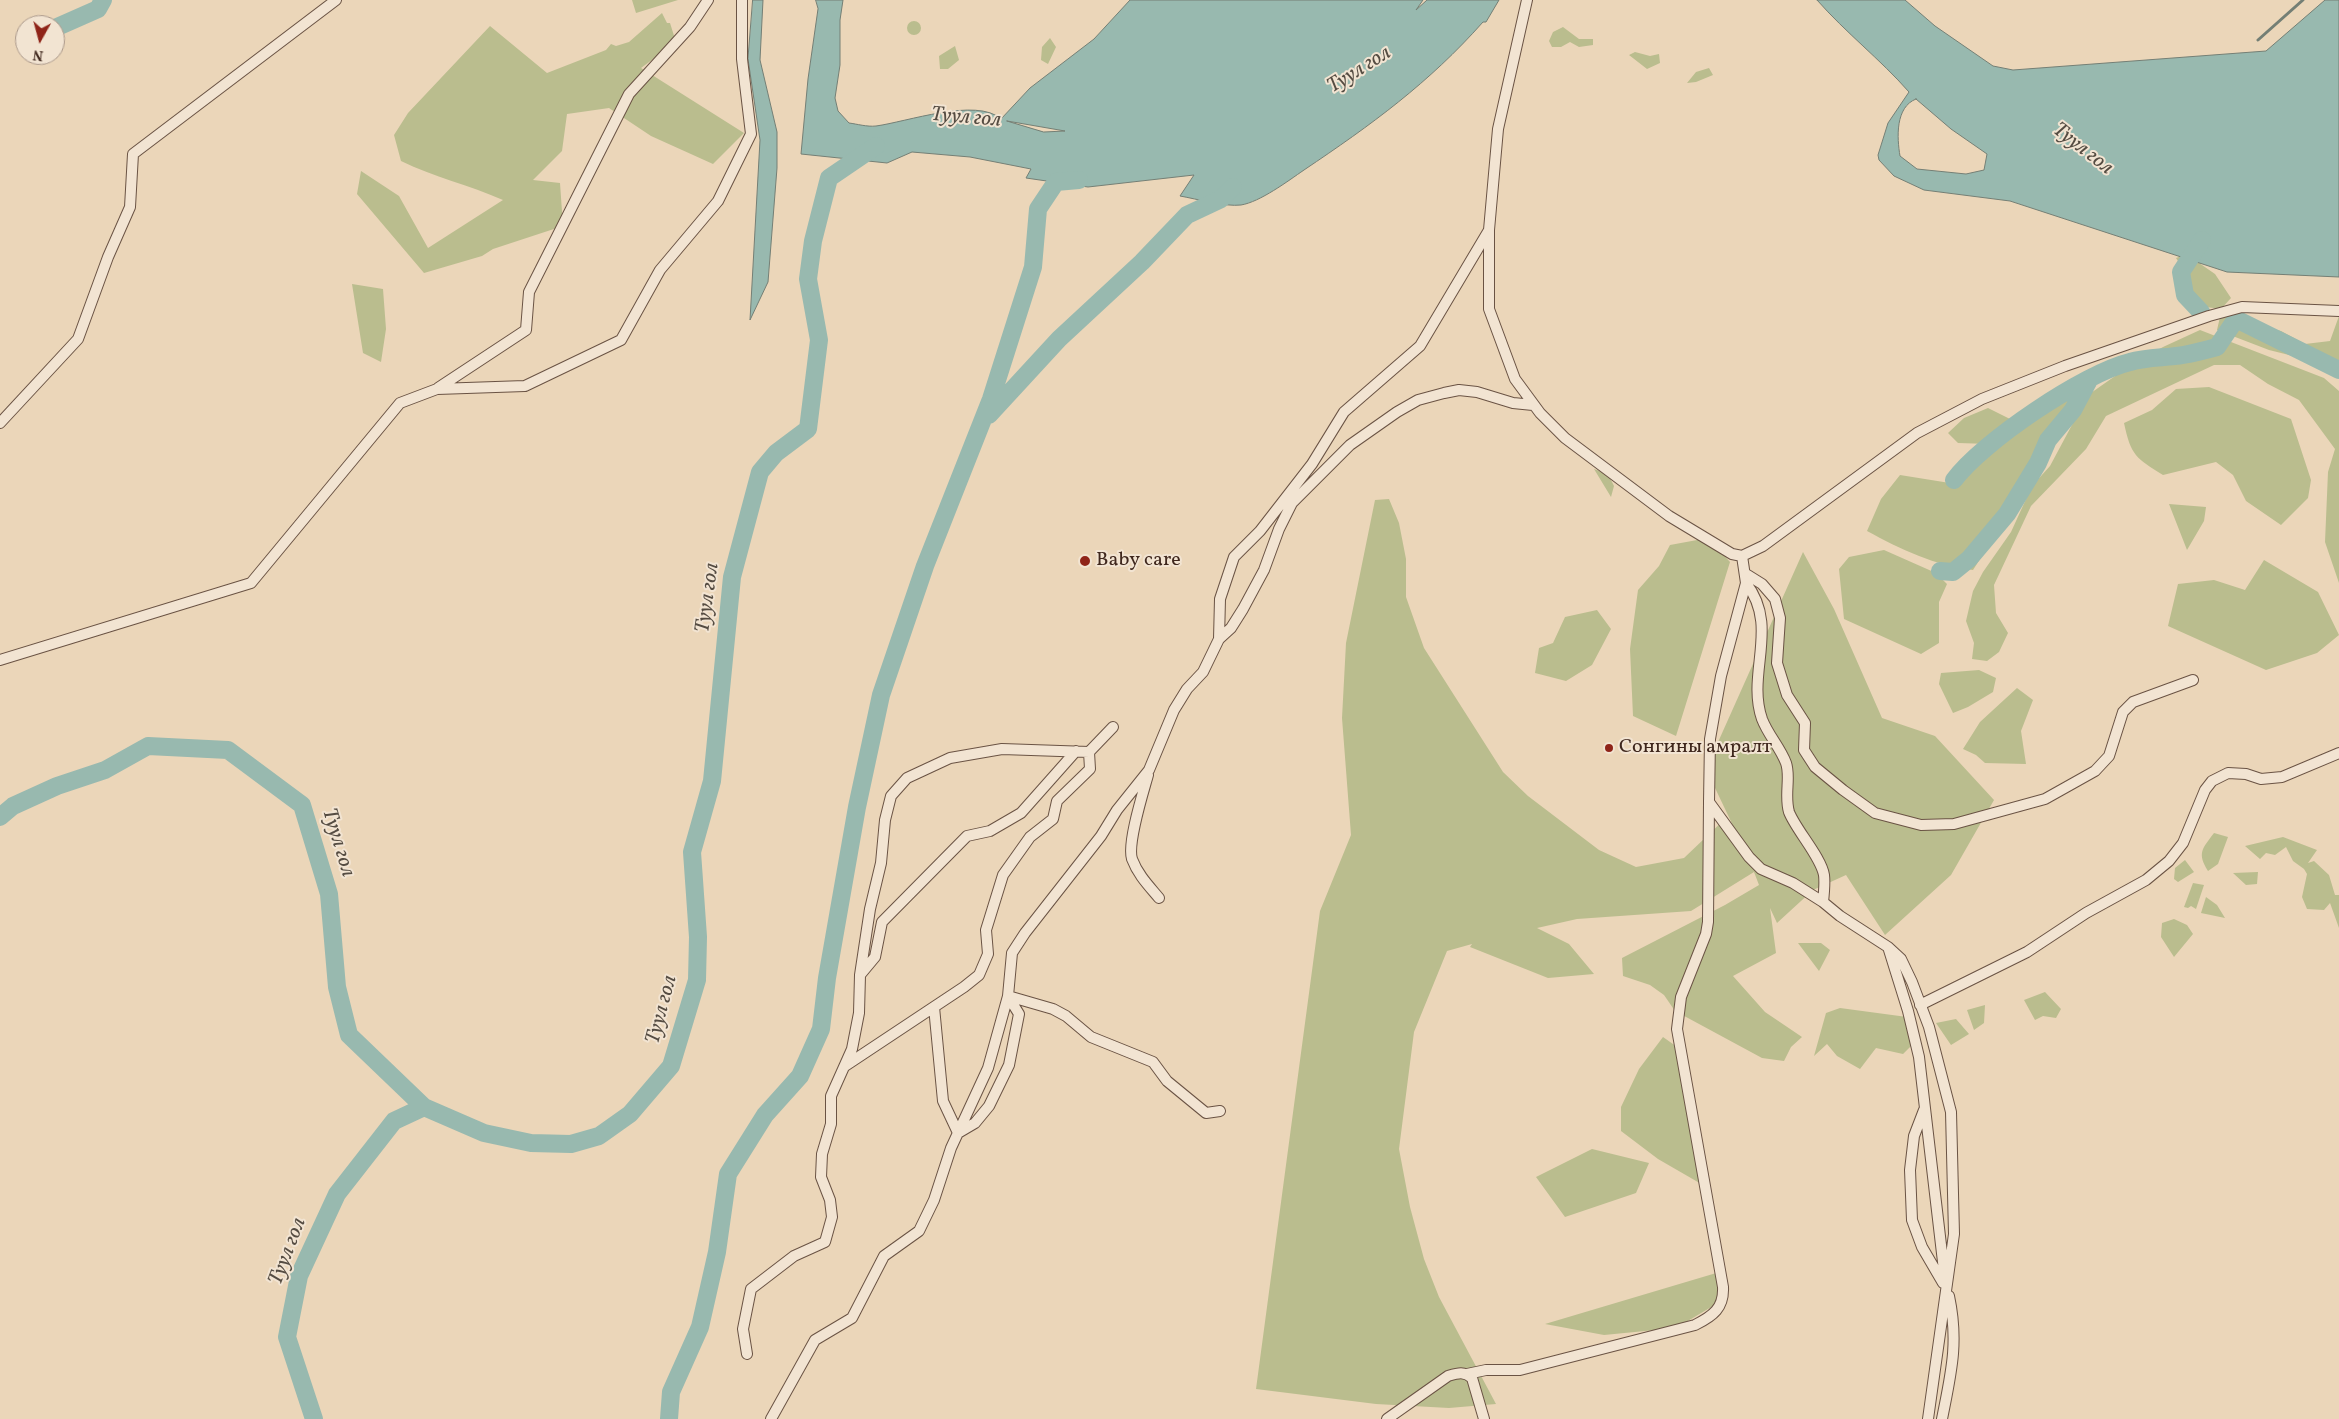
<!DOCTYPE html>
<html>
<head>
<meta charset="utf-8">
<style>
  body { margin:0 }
  #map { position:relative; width:2339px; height:1419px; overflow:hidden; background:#ebd6b9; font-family:Vollkorn,serif }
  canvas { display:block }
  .north { position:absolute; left:15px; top:15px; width:50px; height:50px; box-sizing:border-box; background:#f2e4d2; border:1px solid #aa988a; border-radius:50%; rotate:187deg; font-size:14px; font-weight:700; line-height:20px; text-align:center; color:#3f271d }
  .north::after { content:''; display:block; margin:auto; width:18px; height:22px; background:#8f2418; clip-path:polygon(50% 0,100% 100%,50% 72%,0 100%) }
</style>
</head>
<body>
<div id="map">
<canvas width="2339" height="1419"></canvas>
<div class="north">N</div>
</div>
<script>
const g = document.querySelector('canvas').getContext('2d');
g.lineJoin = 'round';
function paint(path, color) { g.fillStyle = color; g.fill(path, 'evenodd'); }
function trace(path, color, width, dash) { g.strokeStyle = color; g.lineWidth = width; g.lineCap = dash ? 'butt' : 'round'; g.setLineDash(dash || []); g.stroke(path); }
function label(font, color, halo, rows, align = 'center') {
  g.font = font + ' Vollkorn,serif'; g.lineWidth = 4; g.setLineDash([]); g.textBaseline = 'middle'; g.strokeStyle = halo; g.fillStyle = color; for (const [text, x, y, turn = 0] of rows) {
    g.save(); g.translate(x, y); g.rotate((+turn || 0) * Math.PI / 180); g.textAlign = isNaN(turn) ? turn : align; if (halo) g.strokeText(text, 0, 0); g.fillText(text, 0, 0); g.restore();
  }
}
paint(new Path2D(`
  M632,0H678L636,13Z
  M662,13L667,23H670L676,42L641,68L744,133L713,164L651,136L609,108L567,114L562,151L533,180L560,183L563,226L493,249L482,256L424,273L357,194L361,171L399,196L428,248L503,200C469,185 434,177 401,161L394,135L408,113L490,26L547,73L606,50L611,44L616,46L629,42Z
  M907 28a7 7 0 1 1 14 0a7 7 0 1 1-14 0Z
  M1563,27L1579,39H1593V45L1579,47L1570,42L1561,47H1552L1549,41L1553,32Z
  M1050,38L1056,47L1048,64L1041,60L1042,47Z
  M955,46L959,60L948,69H940L939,56Z
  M1635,52L1650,56L1659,54L1660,63L1647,69L1629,55Z
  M1709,68L1713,75L1696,82L1687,83L1696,72Z
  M2186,254L2215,274L2231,298L2221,309L2198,306L2187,289V275L2176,258Z
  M352,284L383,289L386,329L381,362L363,353Z
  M2232,310L2251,322L2281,331L2305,344L2330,341L2339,316V378L2301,358L2269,350L2217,330L2220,317Z
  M2200,330L2324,378L2339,391V583L2325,542L2328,472L2335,449L2299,400L2268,384L2240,365H2214L2106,416L2086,449L2031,506L1994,585L1996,613L2008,633L1999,652L1987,661L1972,659L1974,643L1966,621L1973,591L1983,572L2011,532L2032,486L2050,466L2088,395L2128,367L2163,347Z
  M2073,386L2085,389L2079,401L2046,440L2014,506L1973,570C1936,566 1900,549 1867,531L1881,499L1900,475L1956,484L1978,461Z
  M2209,387L2291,419L2311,480L2308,498L2281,525L2246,501L2233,475L2216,462L2163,475C2136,458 2131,456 2124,423L2152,410L2176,389Z
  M1988,408L2010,419L1989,444L1958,443L1948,433L1964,418Z
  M1594,469L1608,474L1614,486L1611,497Z
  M1389,499L1399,523L1406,559V597L1424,648L1503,772L1528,796L1599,850L1636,867L1684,858L1727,817L1736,832L1706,769L1803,552L1834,609L1882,718L1935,736L1994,800L1951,875L1885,935L1846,875L1813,890L1777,923L1770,908L1776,953L1733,976L1765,1012L1802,1037L1791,1047L1784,1061L1762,1058L1675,1011L1664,995L1650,985L1623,976L1622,958L1725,905L1759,885L1754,872L1691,911L1577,919L1537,928L1569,944L1594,974L1548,978L1470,947L1472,944L1447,951L1414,1032L1399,1149L1410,1207L1424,1259L1439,1297L1496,1404L1449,1408L1376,1404L1256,1389L1320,911L1351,835L1342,718L1346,643L1375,500Z
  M2169,504L2206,507L2204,521L2187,550Z
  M1708,538L1730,562L1676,736L1633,716L1630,649L1638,590L1659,566L1670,545Z
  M1884,550L1936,573L1947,584L1939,602V643L1921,654L1844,619L1839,569L1849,557Z
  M2264,560L2318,592L2339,635L2317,653L2266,670L2168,626L2178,584L2214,580L2245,590Z
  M1597,610L1611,629L1592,665L1566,681L1535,673L1539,648L1553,643L1565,617Z
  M1979,670L1996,678L1993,692L1968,707L1953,713L1939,684L1941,673Z
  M2017,688L2033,700L2021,731L2026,764L1985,763L1976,755L1963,749L1980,722Z
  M2214,833L2228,837L2218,864L2208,871C2197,853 2202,849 2214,833Z
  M2283,837L2317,850L2308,863L2314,861L2329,875L2335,895H2339V928L2330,903L2324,910L2307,909L2302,897L2307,874L2304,869L2293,861L2286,847L2275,855L2266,853L2260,859L2245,846Z
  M2185,860L2194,872L2178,882L2174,879L2175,868Z
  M2258,872L2257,884L2246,885L2233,873Z
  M2193,883L2204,885L2196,909L2191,906L2188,908L2184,907Z
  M2206,897L2217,905L2225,918L2201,913Z
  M2174,919L2187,925L2193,934L2174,957L2161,937L2162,923Z
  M1798,943H1821L1830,950L1819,971Z
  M2045,992L2061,1009L2056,1018L2043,1016L2035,1020L2024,1000Z
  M1985,1005L1984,1023L1974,1030L1967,1010Z
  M1840,1008L1907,1017L1914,1043L1903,1054L1876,1048L1860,1069L1837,1056L1827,1044L1814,1056L1826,1013Z
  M1956,1019L1969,1034L1951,1045L1936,1023Z
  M1663,1037L1687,1054V1105L1703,1185L1658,1159L1621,1131V1107L1639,1069Z
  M1592,1149L1649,1163L1636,1193L1565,1217L1536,1177Z
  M1723,1271L1718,1303L1676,1328L1604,1335L1545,1324Z`), '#babd8e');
const water = new Path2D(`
  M753,0H763L760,60L777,132V168L768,282L750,320L760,140L748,59Z
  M816,0H843L840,20V65L835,98L838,111L849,123C857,124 867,127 876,126C906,122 977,97 1001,119L1030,88L1094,39L1130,0H1423L1416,10L1427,0H1499L1486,22H1483C1429,83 1371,125 1304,170C1288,181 1260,202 1241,205C1225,207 1197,199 1180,196L1194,175L1088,187L1026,178L1031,169L970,157L912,152L887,163L801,154L808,79L818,9ZM1007,121L1065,131L1044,132Z
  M1817,0H1905L1935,26L1993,66L2013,70L2266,51L2325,0H2339V277L2227,272L2010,201L1924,190L1894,176L1879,160L1878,155L1888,123L1909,92C1880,59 1846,33 1817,0ZM1916,99L1951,129L1987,154L1984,170L1966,174L1917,169L1900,156C1897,138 1895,107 1916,99Z`);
paint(water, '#98b9af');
trace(water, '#747f75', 1);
trace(new Path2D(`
  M2258,40L2303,0`), '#747f75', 3);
trace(new Path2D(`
  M55,28L98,9L103,0
  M2201,312L2185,295L2181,272L2202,240
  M989,415L1059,339L1142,262L1187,215L1221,199L1233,187
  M1954,480C1982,442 2084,373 2130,362C2147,357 2166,358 2183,355C2194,353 2206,350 2217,347L2236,319L2339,370
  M1940,571L1953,572L1969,559L2007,514L2038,463L2048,440L2073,410L2089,380
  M0,817L13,806L57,786L105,770L148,746L228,750L302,805L329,894L337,987L349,1035L424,1107L484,1133L531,1143L571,1144L599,1136L630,1114L671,1066L697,980L698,937L692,852L712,781L732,577L760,472L776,453L808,429L819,340L808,279L813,241L829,178L876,146
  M314,1419L287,1337L299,1276L337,1194L394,1121L424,1107
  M669,1419L671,1392L700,1327L717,1252L728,1174L765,1115L800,1076L821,1029L827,978L857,807L881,695L925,566L991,399L1033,267L1038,209L1056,182L1079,180`), '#98b9af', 18);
const street = new Path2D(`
  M1527,0L1498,129L1489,230V309L1515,379L1540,413L1565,438L1669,516L1732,554L1742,556L1763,546L1917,433L1982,399L2065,366L2209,316L2242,307L2339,311
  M438,388L526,330L529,292L629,94L690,27L708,0
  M0,423L78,339L108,257L130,207L133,154L336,0
  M1742,556L1746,583L1721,676L1710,739L1709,802L1749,857L1761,869L1793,883L1823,902
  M1746,574L1762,584L1775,599L1780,618L1777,663L1787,695L1805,723L1804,750L1815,767L1843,790L1875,813L1921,825L1954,824L2045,799L2095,771L2109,756L2123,712L2133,702L2193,680
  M1746,583C1780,627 1746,673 1762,719C1768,735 1780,747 1786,763C1791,777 1784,795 1789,812C1796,830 1821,857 1824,875C1825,883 1824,893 1823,902L1840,916L1888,947L1901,959L1912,982L1929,1027L1951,1112L1954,1234L1928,1419
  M1219,639L1231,628L1243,609L1264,570L1279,529L1292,503L1350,445L1397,412L1418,400L1444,393L1459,390L1477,392L1513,403L1533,405
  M0,660L251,583L400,403L437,389L525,386L621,340L660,270L718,201L751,134L742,59V0
  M1148,775C1143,793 1127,843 1132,859C1138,875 1149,886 1159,898
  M1889,950L1908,1011L1919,1057L1945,1279
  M860,975L875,957L882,922L967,836L990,831L1021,813L1076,751
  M1008,996L1053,1009L1066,1016L1091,1037L1153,1062L1167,1081L1206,1113L1220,1111
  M1920,1005L2027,952L2086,913L2146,880L2169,861L2183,843L2205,790L2212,781L2228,773L2246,774L2261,779L2282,777L2339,753
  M934,1007L943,1101L958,1133L975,1123L989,1106L1009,1065L1019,1014L1008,996
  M845,1066L964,987L979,975L988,954L986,930L1003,875L1030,837L1053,819L1057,801L1090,769L1089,752L1113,727
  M1924,1110L1914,1136L1910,1170L1912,1220L1922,1247L1943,1283
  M747,1354L743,1329L751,1289L794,1256L825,1242L832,1217L830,1200L821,1177L822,1154L831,1124V1096L852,1049L859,1013L860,975L870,909L881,863L885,820L891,796L907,778L950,758L1002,749L1089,752
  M1467,1374L1486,1370H1520L1695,1325C1713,1316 1724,1308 1723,1287L1677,1029L1681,997L1706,934L1708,922L1709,802
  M771,1419L815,1340L852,1318L884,1256L919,1231L934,1200L951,1148L988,1068L1008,996L1012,953L1025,933L1101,836L1117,810L1149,770L1174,710L1187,689L1203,672L1219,639L1220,599L1234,557L1260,531L1312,464L1344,412L1420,346L1489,230
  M1387,1419L1448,1376C1458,1373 1464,1371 1472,1378L1484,1419
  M1942,1419C1951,1373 1959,1343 1949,1296`);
trace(street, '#6a5344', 12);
trace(street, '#f2e4d2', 10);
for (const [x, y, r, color] of [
  [1085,561,6,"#8f2418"],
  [1609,748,5,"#8f2418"]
]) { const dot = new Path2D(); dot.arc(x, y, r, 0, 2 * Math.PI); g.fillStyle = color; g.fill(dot); trace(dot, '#f2e4d2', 2); }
label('20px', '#3f271d', '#f2e4d2', [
  ["Baby care",1096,561],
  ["Сонгины амралт",1619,748]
], 'left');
label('italic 21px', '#554c42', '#f2e4d2', [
  ["Туул гол",1360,71,-32],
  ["Туул гол",966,119,5],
  ["Туул гол",2082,150,38],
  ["Туул гол",709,598,-82],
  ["Туул гол",337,843,73],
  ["Туул гол",663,1010,-75],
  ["Туул гол",289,1252,-69]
]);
</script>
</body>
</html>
